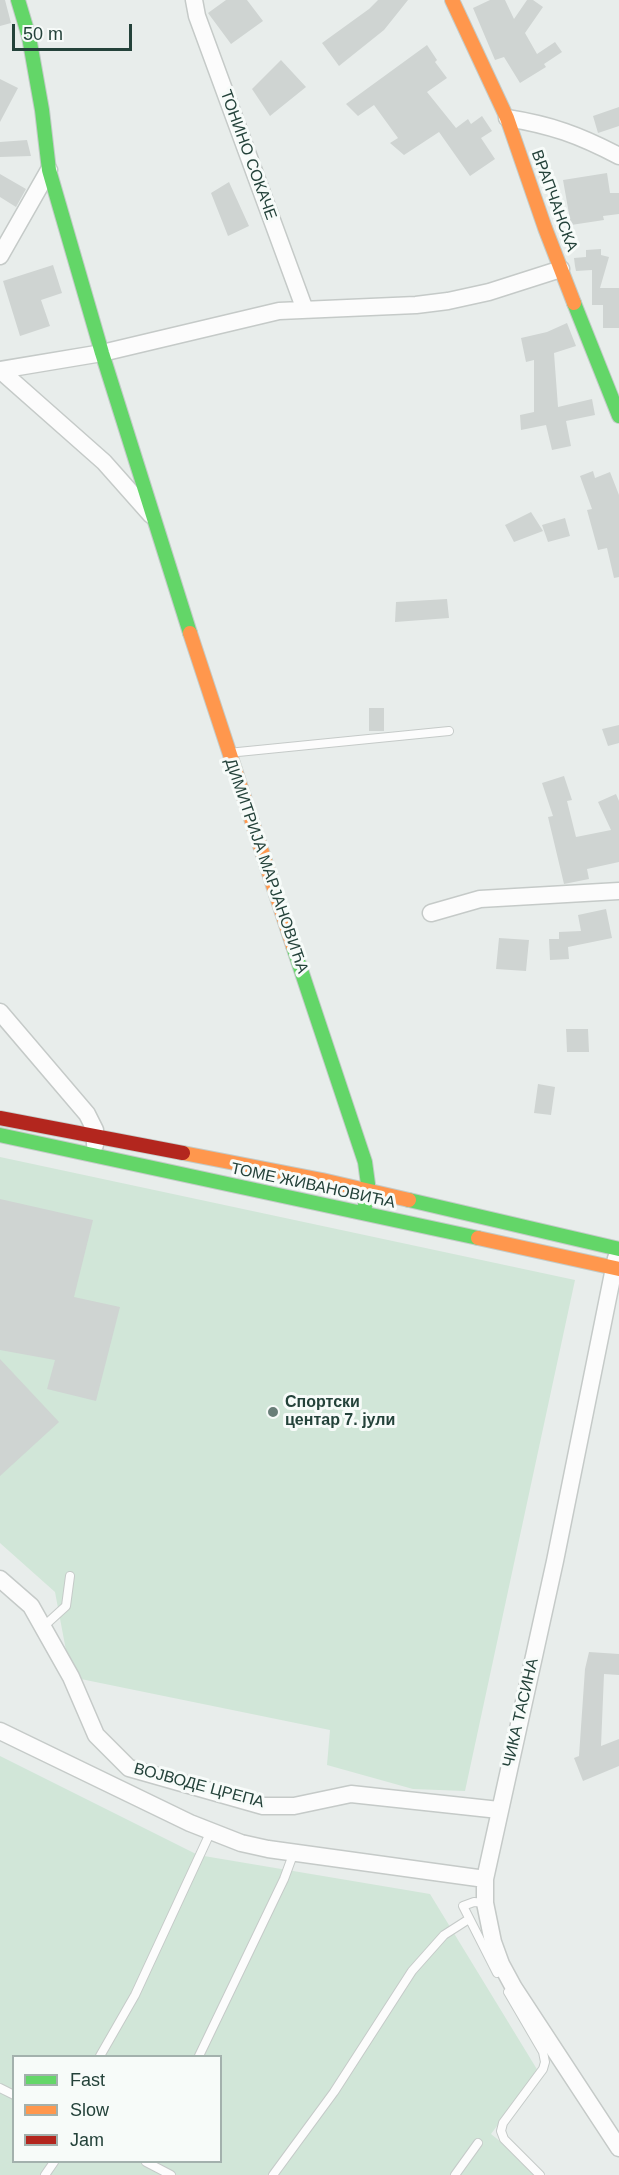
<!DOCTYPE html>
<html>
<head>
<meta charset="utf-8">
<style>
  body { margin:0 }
  #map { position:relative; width:619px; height:2175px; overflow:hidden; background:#e8edeb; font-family:Helvetica,sans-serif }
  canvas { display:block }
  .legend { position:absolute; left:12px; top:2055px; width:210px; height:108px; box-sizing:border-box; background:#f7fbf9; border:2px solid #a3b1ad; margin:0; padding:8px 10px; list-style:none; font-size:18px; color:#24423a }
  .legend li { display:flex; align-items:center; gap:12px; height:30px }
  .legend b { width:30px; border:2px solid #a3b1ad }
  .scale { position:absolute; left:12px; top:24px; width:120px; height:27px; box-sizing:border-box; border:3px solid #24423a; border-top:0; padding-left:8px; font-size:18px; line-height:21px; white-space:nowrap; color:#24423a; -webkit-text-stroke:4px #f7fbf9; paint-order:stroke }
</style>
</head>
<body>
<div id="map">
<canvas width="619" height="2175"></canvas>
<ul class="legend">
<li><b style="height:8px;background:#63d668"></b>Fast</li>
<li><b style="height:8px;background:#ff974d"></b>Slow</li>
<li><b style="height:8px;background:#b3261e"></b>Jam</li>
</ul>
<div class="scale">50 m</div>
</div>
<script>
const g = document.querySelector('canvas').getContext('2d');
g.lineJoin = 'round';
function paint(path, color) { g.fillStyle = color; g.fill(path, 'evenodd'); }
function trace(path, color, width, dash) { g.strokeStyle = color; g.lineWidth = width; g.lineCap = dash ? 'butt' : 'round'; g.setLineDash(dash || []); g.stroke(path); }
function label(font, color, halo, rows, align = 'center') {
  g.font = font + ' Helvetica,sans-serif'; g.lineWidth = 6; g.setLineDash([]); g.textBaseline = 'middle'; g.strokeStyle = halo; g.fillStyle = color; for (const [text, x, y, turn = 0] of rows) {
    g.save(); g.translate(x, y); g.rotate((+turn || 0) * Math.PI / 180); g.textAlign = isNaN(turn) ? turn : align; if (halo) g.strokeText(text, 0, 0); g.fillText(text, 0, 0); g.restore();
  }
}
paint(new Path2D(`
  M0,1157L575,1280L465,1791L413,1789L327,1765L330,1730L71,1677L55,1592L0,1543Z
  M0,1756L198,1855L430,1894L538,2071L491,2134L542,2175H0ZM14,2056H220V2162H14Z`), '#d1e6d8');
paint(new Path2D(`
  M0,0H5L11,23L0,26Z
  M226,0H247L263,21L231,44L208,13Z
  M378,0H408L384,30L339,66L322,43L369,9Z
  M490,0H505L514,19L527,0H533L543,7L525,33L537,54L555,42L562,52L544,64L546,67L520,83L504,57L495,60L473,8Z
  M427,45L437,60L435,62L447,78L427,92L456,128L468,119L471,124L482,116L492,131L481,138L495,159L470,176L439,132L404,155L390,143L398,138L374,105L358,116L346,104Z
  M281,60L306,87L270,116L252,89Z
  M0,79L18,88L0,122Z
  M619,107V126L598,133L593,116Z
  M27,140L31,156L0,157V142Z
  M607,173L610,193H619V214L603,216L604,220L571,225L563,180Z
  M0,174L26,189L16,207L0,197Z
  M229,182L249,226L228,236L211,193Z
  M601,249V255L609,257L600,288H619V328H603V305H592V270L576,271L575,266L574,258L586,257V250Z
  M53,265L62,293L41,300L50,326L20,336L3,281Z
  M567,323L576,346L554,353L558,407L592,399L595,415L566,421L571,446L552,450L546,425L521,430L520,415L534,412V360L526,362L521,338L547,332Z
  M593,471L595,478L610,472L619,495V577L614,578L607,548L598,550L587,510L592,509L580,476Z
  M531,512L543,531L514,542L505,525Z
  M565,518L570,536L548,542L542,525Z
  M447,599L449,618L395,622L396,602Z
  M369,708H384V731H369Z
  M619,725V743L608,746L602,729Z
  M564,776L572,800L567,801L576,837L611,830L598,802L616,794L619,801V862L587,869L589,879L564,884L548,817L553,816L542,783Z
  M606,909L612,938L568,947L569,959L550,960L549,939H559V932L581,931L578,915Z
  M499,938L529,940L526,971L496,969Z
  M566,1029H588L589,1052H567Z
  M538,1084L555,1087L551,1115L534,1113Z
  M0,1199L93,1220L74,1297L120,1307L96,1401L47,1389L55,1360L0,1350Z
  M0,1359L59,1422L0,1476Z
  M589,1652L619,1654V1675L604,1674L601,1746L619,1739V1766L583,1781L574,1758L579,1756L585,1669Z`), '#cfd4d2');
const lane = new Path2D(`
  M228,753L449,731
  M43,1627L66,1606L70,1576
  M485,1903L474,1902L463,1906L497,1973
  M508,1992L543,2052L545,2062L543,2069L503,2123L501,2131L504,2139L540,2175
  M100,2056L135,1995L211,1831
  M199,2056L284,1879L294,1852
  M0,2088L14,2095
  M146,2162L171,2175
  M45,2175L54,2162
  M273,2175L334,2092L412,1971L444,1935L469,1919
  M455,2175L478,2143`);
const street = new Path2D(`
  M194,0L197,16L305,310
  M507,118C551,125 579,135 619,156
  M0,256L49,170
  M0,370L102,353L279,311L416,305L448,301L489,292L561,269
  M0,370L104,462L151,515
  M431,913L480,899L619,891
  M0,1012L87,1114L95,1130V1145
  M616,1258L555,1561L485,1879V1903L493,1942L501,1964L514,1988L619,2148
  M0,1579L31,1606L71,1677L96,1735L129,1768L263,1806H294L351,1794L499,1810
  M0,1731L190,1823L241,1843L268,1849L485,1879`);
const fast = new Path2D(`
  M18,0L29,37L42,110L49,170L102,353L190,633
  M574,303L619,416
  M293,946L365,1162L368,1184L364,1213
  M0,1135L478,1238
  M409,1200L619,1249`);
const slow = new Path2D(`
  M452,0L507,118L545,228L574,303
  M190,633L293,946
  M183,1153L322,1180L409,1200
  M478,1238L619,1269`);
const jam = new Path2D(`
  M0,1118L183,1153`);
trace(lane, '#c5cac8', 10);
trace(street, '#c5cac8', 19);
trace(fast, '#c3cbc8', 16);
trace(slow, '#c3cbc8', 16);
trace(jam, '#c3cbc8', 16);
trace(lane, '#fcfcfc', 8);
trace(street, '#fcfcfc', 16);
trace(fast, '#63d668', 14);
trace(slow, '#ff974d', 14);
trace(jam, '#b3261e', 14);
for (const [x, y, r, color] of [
  [273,1412,6,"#697e78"]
]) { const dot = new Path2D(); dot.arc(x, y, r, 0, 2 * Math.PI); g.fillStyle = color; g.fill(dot); trace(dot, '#f7fbf9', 2); }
label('16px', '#24423a', '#f7fbf9', [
  ["ТОНИНО СОКАЧЕ",248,155,70],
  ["ВРАПЧАНСКА",554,201,70],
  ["ДИМИТРИЈА МАРЈАНОВИЋА",266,866,71],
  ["ТОМЕ ЖИВАНОВИЋА",313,1186,12],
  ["ЧИКА ТАСИНА",521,1713,-77],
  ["ВОЈВОДЕ ЦРЕПА",199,1786,15]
]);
label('bold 16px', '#24423a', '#f7fbf9', [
  ["Спортски",285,1403],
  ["центар 7. јули",285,1421]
], 'left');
</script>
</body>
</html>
